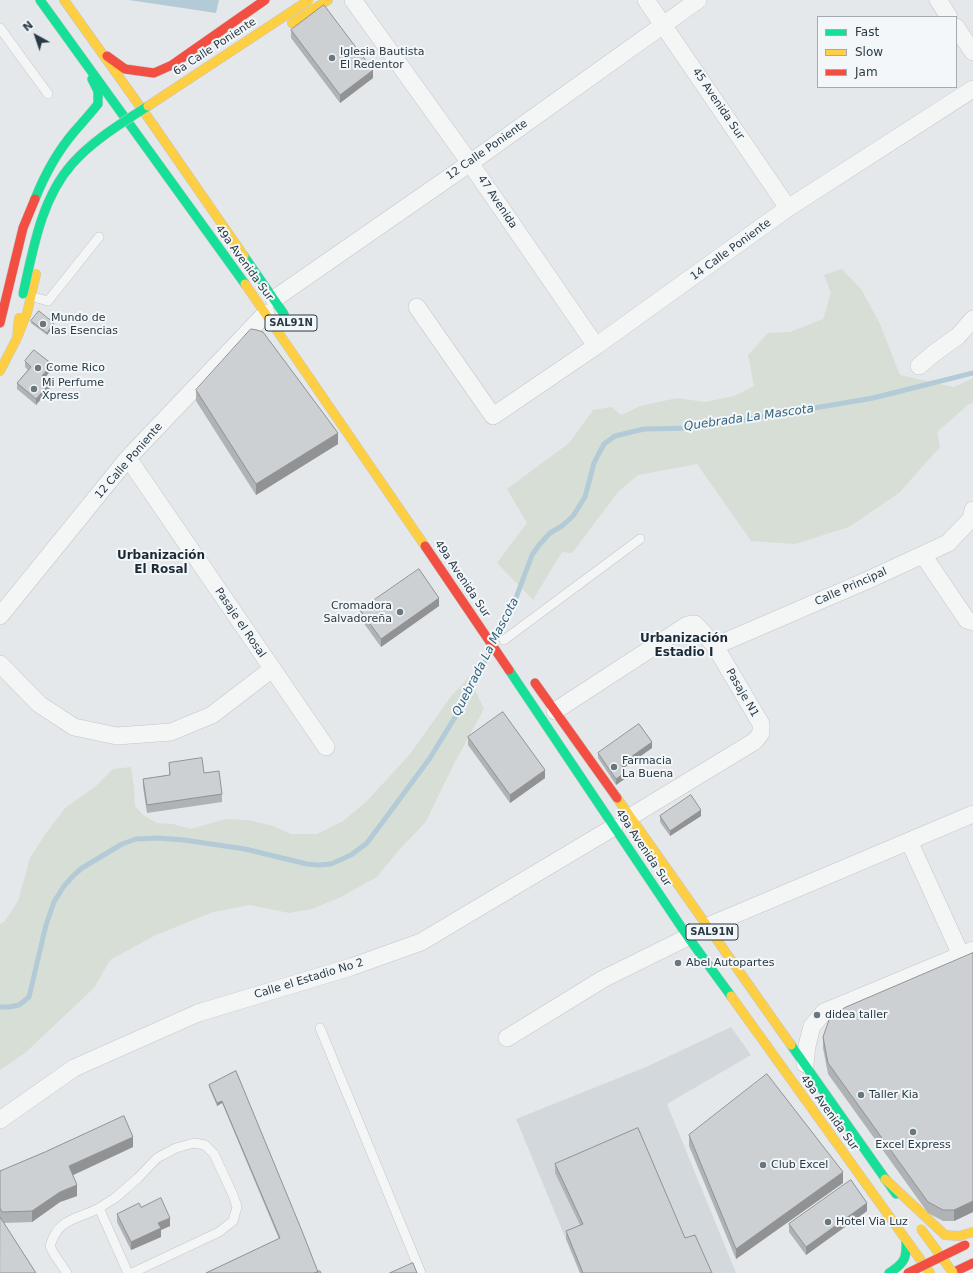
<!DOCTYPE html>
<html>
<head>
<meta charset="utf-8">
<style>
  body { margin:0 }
  #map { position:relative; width:973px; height:1273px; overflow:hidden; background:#e5e8ea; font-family:"DejaVu Sans",sans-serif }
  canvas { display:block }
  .legend { position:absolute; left:817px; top:16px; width:140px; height:72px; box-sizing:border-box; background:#f3f7f9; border:1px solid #a3abb1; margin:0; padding:5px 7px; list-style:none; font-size:12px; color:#2a3a45 }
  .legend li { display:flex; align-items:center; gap:8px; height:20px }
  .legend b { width:20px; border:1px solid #a3abb1 }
  .north { position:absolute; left:16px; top:16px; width:40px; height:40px; -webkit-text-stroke:3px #f3f7f9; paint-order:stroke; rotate:320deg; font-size:11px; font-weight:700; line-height:16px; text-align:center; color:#2a3a45 }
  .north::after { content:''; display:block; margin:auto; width:14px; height:18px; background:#2a3a45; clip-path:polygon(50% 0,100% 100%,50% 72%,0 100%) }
</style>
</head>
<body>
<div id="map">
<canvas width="973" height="1273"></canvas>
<ul class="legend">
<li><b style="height:5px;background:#16e098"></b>Fast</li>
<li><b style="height:5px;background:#ffcf43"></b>Slow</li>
<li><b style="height:5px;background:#f24e42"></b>Jam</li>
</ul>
<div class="north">N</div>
</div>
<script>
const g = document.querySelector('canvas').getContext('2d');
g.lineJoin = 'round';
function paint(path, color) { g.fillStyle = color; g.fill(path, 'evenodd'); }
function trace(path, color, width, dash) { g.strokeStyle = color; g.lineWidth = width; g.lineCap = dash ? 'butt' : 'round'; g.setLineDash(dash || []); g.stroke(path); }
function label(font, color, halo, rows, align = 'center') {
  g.font = font + ' "DejaVu Sans",sans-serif'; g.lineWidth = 4; g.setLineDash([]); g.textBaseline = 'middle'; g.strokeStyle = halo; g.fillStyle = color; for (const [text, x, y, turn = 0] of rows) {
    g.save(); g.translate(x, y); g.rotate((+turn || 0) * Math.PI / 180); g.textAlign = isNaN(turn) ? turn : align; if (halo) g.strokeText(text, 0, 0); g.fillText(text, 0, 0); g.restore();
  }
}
paint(new Path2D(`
  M731,1027L751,1055L667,1104L736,1273H580L516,1119L646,1067Z`), '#d3d8dd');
paint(new Path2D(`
  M842,269L861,289L880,324L900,375L954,387L973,378V403L969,404L937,432L940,447L899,493L849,527L795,544L751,541L697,464L638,475L618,492L572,553L562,552L533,600L497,563L527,523L507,489L569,443L593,410L612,407L621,415L640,406L677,398L705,402L734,396L754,386L748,355L768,333L790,332L823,319L831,293L824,275Z
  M469,677L484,709L455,762L425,823L399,850L377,877L339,898L312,909L289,913L250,905L213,912L156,935L110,960L94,988L25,1053L0,1070V924L4,922L18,901L30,858L44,836L65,808L96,786L113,769L131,767L134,787L135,806L143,815L157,823L173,824L191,829L225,819L249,820L273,826L291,834H317L343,821L367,801L410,754L452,695Z`), '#d7ded5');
paint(new Path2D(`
  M129,0H219L216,13Z`), '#b3cbd6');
trace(new Path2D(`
  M496,638L516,598L532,555L539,545L550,533L562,526L573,516L585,497L594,463L598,455L604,444L615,436L644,429L697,428L873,398L973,373
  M0,1007H9L19,1005L29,997L46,925L54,902L64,886L75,874L82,868L122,844L136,839L157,838L184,840L245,849L307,864L318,865L331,864L351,855L367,843L430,758L468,696L490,651`), '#b3cbd6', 5);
const lane = new Path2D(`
  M0,28L48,94
  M30,296L48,301L99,237
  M504,640L640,539
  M320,1028L421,1273
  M67,1273L54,1254L50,1246C59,1217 77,1220 99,1208
  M128,1273L99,1208L115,1198L138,1178L157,1158L176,1148L194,1143L205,1145L214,1154L233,1195L237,1207L233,1221L219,1232L132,1273`);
const street = new Path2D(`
  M353,0L470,163L596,346
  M646,0L788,208
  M938,0L949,17
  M956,27L973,52
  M274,299L470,163L698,0
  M417,307L493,416L596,346L788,208L973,89
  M919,366L933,354L958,336L973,319
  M128,458L326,747
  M923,555L967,620L973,622
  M0,616L128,458L266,313
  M715,646L868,580L948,543L971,519L973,510
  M0,664L39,704L74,727L117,736L171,732L212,715L272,669
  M555,711L687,625L695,624L715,646L761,724V733L755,741L630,817
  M909,841L961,955
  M708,926L973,814
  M507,1038L603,979L688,937
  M805,1064L807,1046L812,1026L824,1012L973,950
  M0,1120L74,1068L198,1013L351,967L421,942L614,827`);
const fast = new Path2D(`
  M40,0L245,284
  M35,199C45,174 57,152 74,132C82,123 90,114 98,104V91L92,79
  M244,256L284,314
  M509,670L688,937L731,996
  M791,1045L896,1194
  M889,1273C905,1263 907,1258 906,1240`);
const slow = new Path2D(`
  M64,0L154,126L244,256
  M292,23L328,0
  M245,284L425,546
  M17,338L27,313L36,274
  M0,371L17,338L19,318
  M617,798L791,1045
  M731,996L930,1273
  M885,1179L945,1235L959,1236L973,1232`);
const jam = new Path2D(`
  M107,56L125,69L154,73L172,65L265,0
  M0,323L23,228L35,199
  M425,546L509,670
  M535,683L617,798
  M952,1273L973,1263`);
trace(lane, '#c3c6c8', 10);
trace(street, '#c3c6c8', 18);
trace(fast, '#c3c6c8', 10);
trace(slow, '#c3c6c8', 10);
trace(jam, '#c3c6c8', 10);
trace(lane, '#f4f6f6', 9);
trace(street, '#f4f6f6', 17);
trace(fast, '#16e098', 9);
trace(slow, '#ffcf43', 9);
trace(jam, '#f24e42', 9);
const fastBridge = new Path2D(`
  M23,294C33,250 41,199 72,164C93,140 122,123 148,106`);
const slowBridge = new Path2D(`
  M148,106L309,0
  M921,1229L953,1273`);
const jamBridge = new Path2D(`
  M908,1273L965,1245`);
trace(fastBridge, '#c3c6c8', 10, []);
trace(slowBridge, '#c3c6c8', 10, []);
trace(jamBridge, '#c3c6c8', 10, []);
trace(fastBridge, '#16e098', 9);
trace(slowBridge, '#ffcf43', 9);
trace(jamBridge, '#f24e42', 9);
paint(new Path2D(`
  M291,30L373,78L340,103L291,38Z
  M31,321L54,325L47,335L31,323Z
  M25,361L52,369L45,378L50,388L36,405L17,389V383L28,370L25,367Z
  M196,390L338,444L256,495L196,401Z
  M439,606L381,647L360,618V610Z
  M468,737L545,778L510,803L468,745Z
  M652,748L623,768L626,778L616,785L598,758V753Z
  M169,763L204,773L222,794V802L147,813L143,787V779L169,775Z
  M660,816H701L670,836L660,822Z
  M973,953V1212L954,1221H943L928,1213L828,1074L823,1048V1037Z
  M236,1071L318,1272L206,1273L279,1239L222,1103L217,1106L209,1087V1085Z
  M689,1135L843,1183L736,1259L689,1146Z
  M133,1147L73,1175L77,1196L60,1202L32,1222L4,1223L0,1273V1171Z
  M555,1164L685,1238L712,1273H580L566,1239V1231L580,1225L555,1173Z
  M141,1207L170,1226L161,1230V1237L131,1250L117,1222V1214Z
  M867,1211L806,1255L789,1232V1224Z`), '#b0b3b5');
paint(new Path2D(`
  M373,70V78L340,103V95Z
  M54,323V325L47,335V333Z
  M52,364V369L42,381V376Z
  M50,383V388L36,405V399Z
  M338,433V444L256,495V484Z
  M439,598V606L381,647V639Z
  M652,742V748L621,770V764Z
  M545,770V778L510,803V795Z
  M626,772V778L616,785V779Z
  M701,810V816L670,836V831Z
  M222,1101V1103L217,1106V1103Z
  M133,1137V1147L69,1177V1166Z
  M843,1172V1183L736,1259V1249Z
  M77,1185V1196L60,1202L32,1222V1211L60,1192Z
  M973,1201V1212L954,1221V1210Z
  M867,1203V1211L806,1255V1247Z
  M170,1218V1226L161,1230V1237L131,1250V1242L158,1223Z`), '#909294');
const building = new Path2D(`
  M324,5L373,70L340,95L291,30Z
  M39,311L54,323L47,333L31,321Z
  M251,329L257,330L263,332L338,433L256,484L196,390Z
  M34,350L52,364L42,376L50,383L36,399L17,383L31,367L25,361Z
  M419,569L439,598L381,639L360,610Z
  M503,712L545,770L510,795L468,737Z
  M639,724L652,742L621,764L626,772L616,779L598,753Z
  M202,758L204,773L219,771L222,794L147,805L143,779L170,775L169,763Z
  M691,795L701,810L670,831L660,816Z
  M973,953V1201L954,1210H943L928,1202L828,1063L823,1037L829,1020L844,1008Z
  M236,1071L302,1231L318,1272L315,1273H206L280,1238L222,1101L217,1103L209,1085Z
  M767,1074L843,1172L736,1249L689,1135Z
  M124,1116L133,1137L69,1166L77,1185L60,1192L32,1211L2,1212L0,1208V1171L45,1152Z
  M638,1128L685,1238L695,1235L712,1273H583L566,1231L583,1224L555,1164Z
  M851,1180L867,1203L806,1247L789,1224Z
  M161,1198L170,1218L158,1223L161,1228L131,1242L117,1214L139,1203L141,1207Z
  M0,1217L36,1273H0Z
  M413,1263L417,1273H390Z
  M320,1271L321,1273H315Z`);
paint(building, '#cdd0d3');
trace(building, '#909294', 1);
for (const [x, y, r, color] of [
  [332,58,4,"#6b777f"],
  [43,324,4,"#6b777f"],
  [38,368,4,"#6b777f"],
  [34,389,4,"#6b777f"],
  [400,612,4,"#6b777f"],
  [614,767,4,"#6b777f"],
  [678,963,4,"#6b777f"],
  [817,1015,4,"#6b777f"],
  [861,1095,4,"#6b777f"],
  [913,1132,4,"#6b777f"],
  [763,1165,4,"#6b777f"],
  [828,1222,4,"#6b777f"]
]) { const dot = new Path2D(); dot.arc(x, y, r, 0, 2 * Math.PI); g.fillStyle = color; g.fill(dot); trace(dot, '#f3f7f9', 1.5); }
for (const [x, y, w] of [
  [291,323,52],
  [712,932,52]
]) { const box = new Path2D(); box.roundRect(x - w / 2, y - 8, w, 16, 3); g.fillStyle = '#f3f7f9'; g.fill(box); trace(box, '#2a3a45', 1); }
label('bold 10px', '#2a3a45', null, [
  ["SAL91N",291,323],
  ["SAL91N",712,932]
]);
label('11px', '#2a3a45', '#f3f7f9', [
  ["6a Calle Poniente",215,47,-33],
  ["45 Avenida Sur",718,104,56],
  ["12 Calle Poniente",487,150,-35],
  ["47 Avenida",497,202,56],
  ["14 Calle Poniente",731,250,-36],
  ["49a Avenida Sur",244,263,54],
  ["12 Calle Poniente",129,461,-49],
  ["49a Avenida Sur",462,579,56],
  ["Calle Principal",851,587,-24],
  ["Pasaje el Rosal",240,623,56],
  ["Pasaje N1",742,693,60],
  ["49a Avenida Sur",643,848,56],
  ["Calle el Estadio No 2",309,979,-17],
  ["49a Avenida Sur",829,1113,54]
]);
label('11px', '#2a3a45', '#f3f7f9', [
  ["Iglesia Bautista",340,52],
  ["El Redentor",340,65],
  ["Mundo de",51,318],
  ["las Esencias",51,331],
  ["Come Rico",46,368],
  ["Mi Perfume",42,383],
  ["Xpress",42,396],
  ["Cromadora",392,606,"right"],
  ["Salvadoreña",392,619,"right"],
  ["Farmacia",622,761],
  ["La Buena",622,774],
  ["Abel Autopartes",686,963],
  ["didea taller",825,1015],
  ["Taller Kia",869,1095],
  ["Excel Express",913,1145,"center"],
  ["Club Excel",771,1165],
  ["Hotel Via Luz",836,1222]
], 'left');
label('italic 12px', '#32637b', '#f3f7f9', [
  ["Quebrada La Mascota",749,418,-8],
  ["Quebrada La Mascota",486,657,-63]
]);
label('bold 12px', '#1c2a36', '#f3f7f9', [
  ["Urbanización",161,556],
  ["El Rosal",161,570],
  ["Urbanización",684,639],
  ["Estadio I",684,653]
]);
</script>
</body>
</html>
